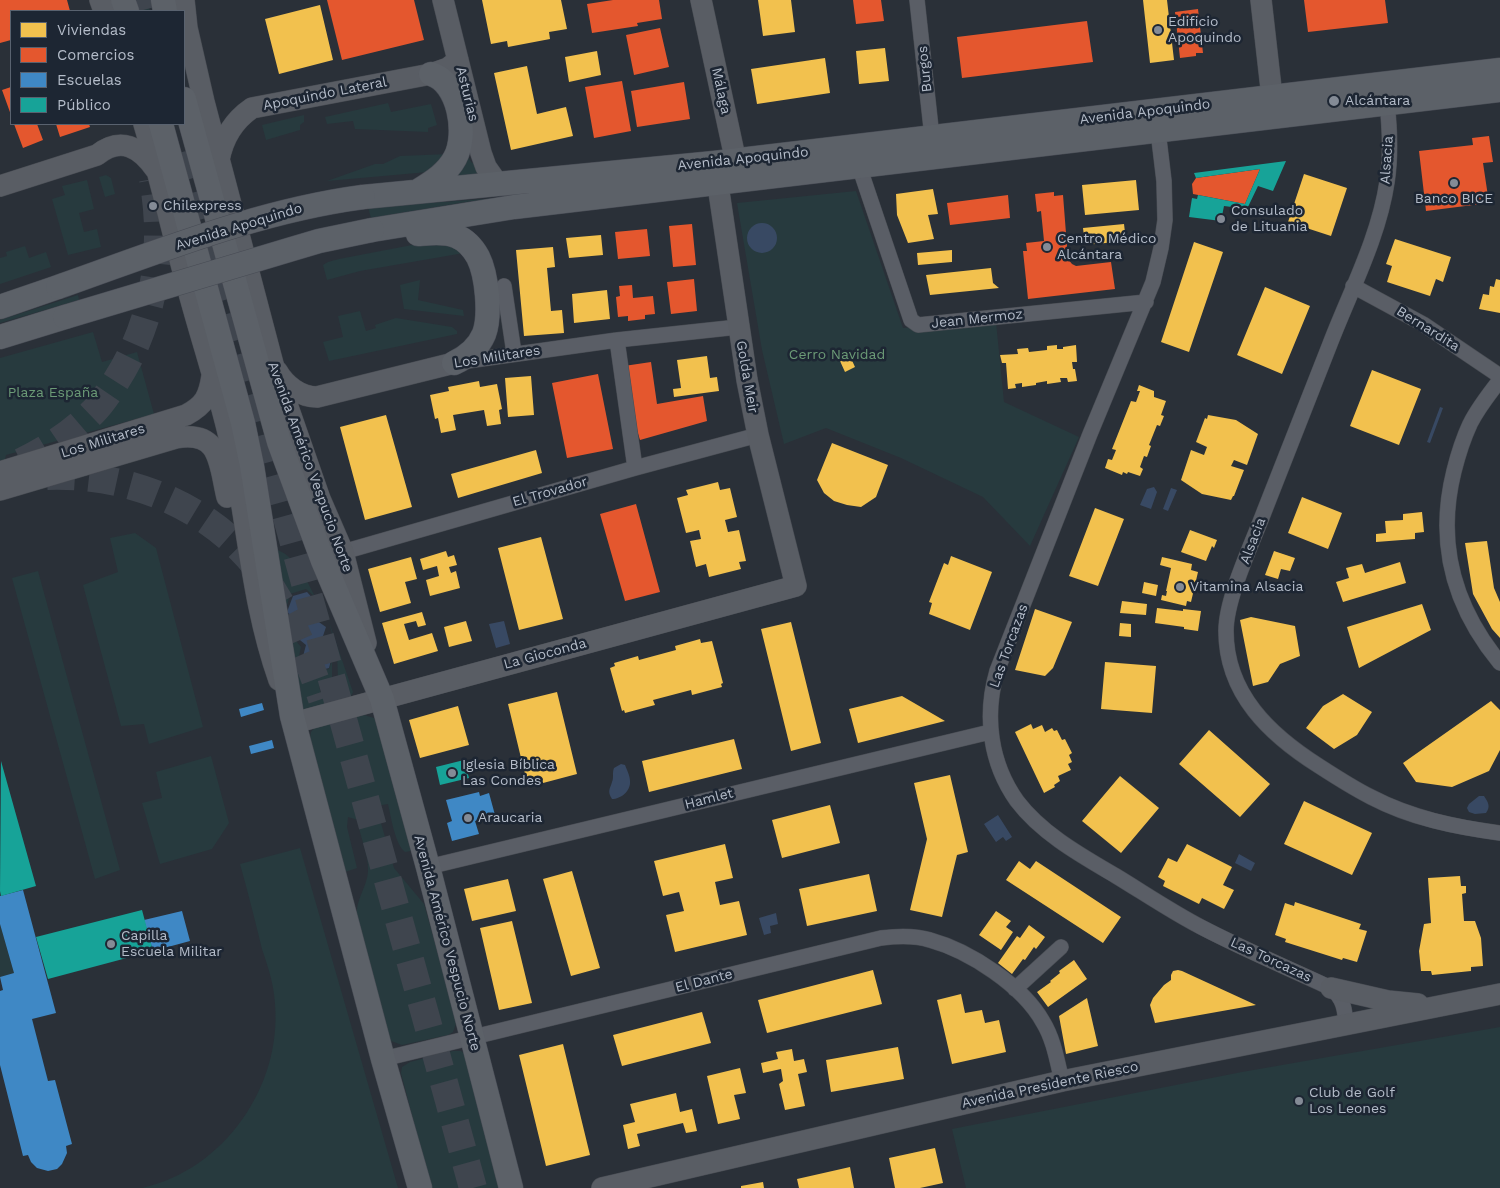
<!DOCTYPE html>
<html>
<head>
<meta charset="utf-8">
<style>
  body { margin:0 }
  #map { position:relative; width:1500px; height:1188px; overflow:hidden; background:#2a3038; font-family:"Work Sans",sans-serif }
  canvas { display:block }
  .legend { position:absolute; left:10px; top:10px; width:175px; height:115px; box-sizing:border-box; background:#1d2633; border:1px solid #59626f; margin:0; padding:6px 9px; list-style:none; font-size:15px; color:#b4bcc9 }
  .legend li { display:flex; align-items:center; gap:10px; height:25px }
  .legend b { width:25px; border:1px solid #59626f }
</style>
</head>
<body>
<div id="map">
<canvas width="1500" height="1188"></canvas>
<ul class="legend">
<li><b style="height:14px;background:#f2c14e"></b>Viviendas</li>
<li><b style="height:14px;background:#e4572e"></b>Comercios</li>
<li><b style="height:14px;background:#3f88c5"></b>Escuelas</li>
<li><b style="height:14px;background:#17a398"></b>Público</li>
</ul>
</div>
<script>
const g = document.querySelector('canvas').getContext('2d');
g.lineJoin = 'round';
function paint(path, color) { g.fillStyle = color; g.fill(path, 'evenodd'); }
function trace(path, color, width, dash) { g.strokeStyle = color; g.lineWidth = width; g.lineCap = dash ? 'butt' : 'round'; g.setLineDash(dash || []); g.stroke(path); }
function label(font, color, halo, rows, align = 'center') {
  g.font = font + ' "Work Sans",sans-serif'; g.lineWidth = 5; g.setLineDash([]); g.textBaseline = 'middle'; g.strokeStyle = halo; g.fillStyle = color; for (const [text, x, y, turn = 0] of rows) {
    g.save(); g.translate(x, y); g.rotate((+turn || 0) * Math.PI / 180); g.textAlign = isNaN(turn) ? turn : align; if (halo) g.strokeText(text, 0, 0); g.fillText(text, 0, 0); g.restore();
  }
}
paint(new Path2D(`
  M124,0H146L150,11H129Z
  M388,103L391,112L431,104L437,125L428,128V132L355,129L353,121L327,124L325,117Z
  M304,115V122L300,125V130L266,140L262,125Z
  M449,154L428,172L327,181L375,164H383L400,156Z
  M466,155L472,163L478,162L482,174L451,177Z
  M106,175L111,178L115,194L105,197L99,177Z
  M87,180L94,209L79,213L84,232L97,229L101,247L68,255L52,199L65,195L62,186Z
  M856,191L903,328L996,322L1004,402L1079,437L1030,546L983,497L901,458L826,428L784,444L762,350L737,203Z
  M499,198L466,202L371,218L368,207Z
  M433,241L443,242L464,253L360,271L327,280L323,265L328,262L339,259Z
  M25,246L29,258L46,252L51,267L0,284V258L7,256L6,252Z
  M420,280L418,300L463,310L464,316L404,309L400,285Z
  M78,295L79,300L0,323V320Z
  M360,311L366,331L376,328L375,325L396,318L452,327L457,331V334L329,361L323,342L343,337L338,316Z
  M93,332L102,362L137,352L154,414L6,455L4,463L0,464V358Z
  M135,533L156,548L203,727L149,744L144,724L121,726L83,585L118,572L110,538Z
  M271,549C281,548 294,560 299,569L289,573L291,583L306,579L315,597L306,589L290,594L285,613L295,623L292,636L301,647L298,661L312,673L329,669L332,661V681L319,686L321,694L332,691V704L302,711L297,707Z
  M38,571L120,870L95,879L12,578Z
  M329,622L353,692L350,698L339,702L337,653Z
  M364,715L374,718L378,724L411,851L405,852C395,844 391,817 388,804L376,806L394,868L424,904L457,1021L453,1032L448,1035L402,1045L391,1041L388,1037L357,917C355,900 367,888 368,871C369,853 359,837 358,820L348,817L347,827L357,868L345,872L310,738L311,732L316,726Z
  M211,756L229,823L212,849L160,864L142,803L162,798L156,772Z
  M300,848L398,1188H142C224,1170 282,1086 275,1004C274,984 268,967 262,949C255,921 248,892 240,864Z
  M0,924L14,973L0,977Z
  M1500,1027V1188H966L952,1129L1242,1072Z
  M453,1051H461L464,1053L500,1188H431L401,1073L402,1067L410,1062Z`), '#273a3e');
paint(new Path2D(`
  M747 238a15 15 0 1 1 30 0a15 15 0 1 1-30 0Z
  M1440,407L1443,408L1430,443L1427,442Z
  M1154,487L1157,492L1151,509L1140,505L1147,489Z
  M1171,488L1177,490L1168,511L1163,509Z
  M307,592L318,604L313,618L326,627L321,642L333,653L329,668L314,672L302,660L306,645L295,636L298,622L287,612L293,596Z
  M504,621L510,644L496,648L489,624Z
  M621,764L625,765C627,770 630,776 630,781C631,791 621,799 612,799C607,791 610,789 612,782C614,777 612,773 614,768Z
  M1479,796H1484C1488,802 1491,806 1486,813L1475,814L1469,812L1467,808L1469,804Z
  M998,815L1012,837L1006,841L1003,837L996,842L984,824Z
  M1239,854L1255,863L1251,871L1235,863Z
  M776,913L778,924L770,926L771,933L764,935L759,918Z`), '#384963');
paint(new Path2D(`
  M482,0H561L567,29L549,32L550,39L508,47L507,41L491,44Z
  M758,0H791L795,32L763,36Z
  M1143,0H1167L1174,60L1150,63Z
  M320,5L333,60L279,74L265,19Z
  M885,48L889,81L859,84L856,51Z
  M597,51L601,75L569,82L565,57Z
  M825,58L830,93L757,104L751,69Z
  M527,66L537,114L566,107L573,136L511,150L494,73Z
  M1304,174L1347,188L1331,236L1288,222Z
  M1136,180L1139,210L1085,215L1082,185Z
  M933,189L938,214L928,215L934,239L908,243L897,215L896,194Z
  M1124,224L1126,241L1085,245L1083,228Z
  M601,235L603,255L569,258L566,238Z
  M1395,239L1451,257L1443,282L1436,279L1430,296L1387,282L1392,266L1386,264Z
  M1194,242L1223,252L1189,352L1161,342Z
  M553,247L555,267L547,268L551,311L562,310L564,333L524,336L516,250Z
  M952,250V262L918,265L917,253Z
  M991,268L993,283L999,288L930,295L926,275Z
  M1496,279L1500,280V313L1479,309L1483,294L1489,295L1490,286L1494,287Z
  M1265,287L1310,306L1282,374L1237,355Z
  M607,290L610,319L574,323L572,294Z
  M1057,345V349H1063V347L1076,345L1077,362H1072L1073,369H1075L1077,381L1068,382L1067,378H1060L1061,382L1047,384V381L1036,383V385L1022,387V383L1015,384L1016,388L1008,389L1006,363H1002L1000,355L1018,354L1017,349L1028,348L1029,352L1047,350V346Z
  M707,356L710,378L717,377L719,391L674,397L673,389L681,388L677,360Z
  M850,356L855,367L845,372L840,361Z
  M1372,370L1421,389L1399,445L1350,426Z
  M531,376L534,415L508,417L505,378Z
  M479,381L480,387L497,384L502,409L499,410L501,424L487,426L484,410L453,415L456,430L441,433L438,418L435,419L430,395L449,391L448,387Z
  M1139,385L1154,391V397L1166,401L1161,415L1164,416L1160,426L1157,425L1149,445L1151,446L1147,457L1144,456L1140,467L1143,469L1140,476L1128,472L1127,474L1123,472L1122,475L1105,468L1108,459L1112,460L1116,450L1112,449L1131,401L1136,402L1140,391H1137Z
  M386,415L412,507L365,520L340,427Z
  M1208,415L1236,420L1258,434L1247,465L1234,460L1231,466L1244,470L1234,496H1233L1231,500L1202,494L1181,480L1191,450L1204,455L1207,447L1196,442L1205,418L1207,419Z
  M832,443L888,465L876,497L861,507L847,505L834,501L824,493L817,480Z
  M536,450L542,473L458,498L451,474Z
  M718,482L720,490L730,488L737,517L725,520L728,532L739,530L746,561L739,562L741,569L709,577L706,564L696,567L690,541L701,539L699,530L686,533L677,498L688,495L686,490Z
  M1302,497L1342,513L1328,549L1288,533Z
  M1095,508L1124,519L1098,586L1069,576Z
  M1422,512L1424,532L1415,533V539L1376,542V534L1386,533L1385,521L1403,520V514Z
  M1190,530L1217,540L1214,548L1212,546L1206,561L1181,552Z
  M541,537L563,619L519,630L498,548Z
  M1487,541L1494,588L1500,602V638L1492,629L1473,594L1465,543Z
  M446,551L448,557L454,555L457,565L449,567L451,573L456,571L460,588L430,596L426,580L439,576L437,566L423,570L420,559Z
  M1274,551L1295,558L1290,571L1281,569L1278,579L1265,575Z
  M951,556L992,572L970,630L929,614L932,603L929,602L944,563L948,565Z
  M411,557L417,579L405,582L411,603L380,612L368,569Z
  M1162,557L1192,564L1191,570L1198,572L1191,602L1187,601L1186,606L1161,600L1162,595L1166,596L1167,591H1166L1171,568L1160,565Z
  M1400,562L1406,583L1343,602L1336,582L1349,578L1346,568L1362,564L1365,573Z
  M1144,582L1158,585L1156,596L1142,593Z
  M1122,601L1147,604L1146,615L1120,613Z
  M1422,604L1431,630L1359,668L1347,627Z
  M1157,608L1183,611V609L1201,611L1198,631L1184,629V627L1155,623Z
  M1035,609L1072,622L1053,668L1045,676L1015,670Z
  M422,612L426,625L418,627L416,621L404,624L409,640L432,633L438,651L394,664L382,623Z
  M1251,617L1295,626L1300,656L1280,664L1268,682L1253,686L1240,620Z
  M466,621L472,641L449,647L444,627Z
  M791,622L821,743L791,751L761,629Z
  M1120,623L1131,624V637L1119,636Z
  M700,639L701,643L712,641L723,683L721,684L722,687L692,695L691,690L653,700L655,705L625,713L624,710L622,711L610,668L615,666L614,663L638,656L639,660L676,650L675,646Z
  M1105,662L1156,666L1152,713L1101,709Z
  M557,692L577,774L528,787L508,704Z
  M1343,694L1372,712L1357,735L1334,749L1306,728L1323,706Z
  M902,696L945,721L858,743L849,709Z
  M1491,701L1500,710V750L1489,771L1452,787L1416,782L1403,763Z
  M458,706L469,745L420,758L409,720Z
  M1031,724L1033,729L1042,725L1045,732L1052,728L1054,731L1057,730L1062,740L1065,739L1072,753L1069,755L1072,762L1068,764L1071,770L1058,776L1060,781L1054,785L1055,787L1044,793L1015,732Z
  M1209,730L1270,784L1240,817L1179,764Z
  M734,739L742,769L649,792L642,761Z
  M950,775L968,852L957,855L942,917L910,910L927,839L914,783Z
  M1120,776L1159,808L1121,853L1082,821Z
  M1304,801L1372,833L1352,875L1284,844Z
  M830,805L840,843L782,858L772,820Z
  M725,844L733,878L715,882L720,905L739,901L747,935L675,952L666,915L684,911L679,892L663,896L654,861Z
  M1187,844L1232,867L1223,885L1234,890L1224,909L1202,898L1199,904L1163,886L1165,881L1158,877L1168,858L1177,862Z
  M1019,861L1030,869L1036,861L1121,917L1103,943L1006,880Z
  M572,871L600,968L571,976L543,879Z
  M869,874L877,911L807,926L799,889Z
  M1460,876L1461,886H1466V893L1462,894L1464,921H1475L1481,938L1483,966L1471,967V971L1432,975L1431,971H1421L1419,951L1424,924L1431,923L1428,878Z
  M508,879L516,911L472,921L464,889Z
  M1295,902L1361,924L1359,929L1367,931L1357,962L1343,958L1342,960L1285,942L1286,939L1275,935L1285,903L1294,906Z
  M996,911L1011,921L1006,927L1013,932L1001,950L979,935Z
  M512,921L532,1003L499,1010L480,928Z
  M1029,925L1045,937L1036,949L1034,947L1025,960L1023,959L1012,974L998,963L1017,936L1020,938Z
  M1074,960L1087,979L1048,1007L1037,992L1051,982L1050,981L1060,973L1059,971Z
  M873,970L882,1004L767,1033L758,1000Z
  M1178,970L1182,971L1256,1005L1155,1023L1150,1005L1153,998L1164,985L1171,980V975L1173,971Z
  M961,994L965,1013L982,1010L985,1023L999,1020L1006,1052L952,1064L937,1000Z
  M1087,998L1098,1046L1066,1054L1059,1016Z
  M702,1012L711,1043L622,1066L613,1035Z
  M563,1044L590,1155L546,1166L519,1055Z
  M898,1047L904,1079L831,1092L826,1060Z
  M792,1049L794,1061L804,1059L807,1072L798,1074L805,1106L785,1110L779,1084L783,1081L781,1069L763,1073L761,1063L778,1059L776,1052Z
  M740,1068L746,1093L734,1095L740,1119L718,1124L707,1076Z
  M676,1093L680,1112L692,1109L697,1131L686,1133L683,1123L637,1134L640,1146L628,1149L623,1125L635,1122L630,1104Z
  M935,1148L943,1183L920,1188H895L889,1158Z
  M850,1167L854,1188H799L797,1179Z
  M763,1182L764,1188H741V1186Z`), '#f2c14e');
paint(new Path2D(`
  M0,0H67L70,11H11V40L0,43Z
  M327,0H414L424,40L342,60Z
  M613,0H659L662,19L637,23L638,26L592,33L587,4Z
  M853,0H881L884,21L856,24Z
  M1304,0H1385L1388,23L1308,32Z
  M1198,9L1203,53H1196V56L1180,58L1175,12Z
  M1087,21L1093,62L962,78L957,37Z
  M660,28L669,67L634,75L626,35Z
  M622,81L631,131L594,138L585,87Z
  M684,82L690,119L637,127L631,91Z
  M11,87V115L2,90Z
  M14,124H37L43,140L23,148Z
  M56,124H89L90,127L60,137Z
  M1489,136L1493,162L1483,163L1489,203L1426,211L1419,151L1473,145L1472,138Z
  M1260,169L1245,204L1193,194L1192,184L1196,178Z
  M1054,192V196L1063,195L1068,259L1072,264L1076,266L1111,262L1115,289L1028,299L1023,251H1027L1026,243L1044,241L1041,211L1037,212L1035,194Z
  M1008,195L1010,218L950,225L947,203Z
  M692,224L696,265L673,267L669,226Z
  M647,229L650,256L618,259L615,232Z
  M694,279L697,311L671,314L667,282Z
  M632,285L633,298L653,296L655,314L645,315V319L628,321V316L618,317L616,297L620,296L619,286Z
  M651,362L657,404L703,396L707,421L640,440L630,408L624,366Z
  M598,374L613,449L567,458L552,383Z
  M636,504L660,592L625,601L600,514Z`), '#e4572e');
paint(new Path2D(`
  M262,703L264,710L241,717L239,709Z
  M272,740L274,748L251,754L249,746Z
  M479,792L480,796L489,793L495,815L475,821L479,834L452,841L447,823L452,821L446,800Z
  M23,890L56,1013L32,1019L48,1081L55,1080L72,1144L66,1146L67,1153L62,1164L57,1169L48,1171L37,1168L31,1162L28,1155L23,1156L0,1065V991L3,990L0,977L14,973L0,924V896Z
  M182,911L190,941L153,951L144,920Z`), '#3f88c5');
paint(new Path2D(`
  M1286,161L1273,191L1258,186L1247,209L1224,206L1221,221L1189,217L1192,198L1197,199L1198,195L1245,204L1260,169L1196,178L1194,173Z
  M464,760L469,778L440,785L436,767Z
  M1,761L36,886L1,896L0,891Z
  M142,910L153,951L48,979L36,937Z`), '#17a398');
trace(new Path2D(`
  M137,0L140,11
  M186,151C280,497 378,842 473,1188
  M21,462C48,449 72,433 93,412C102,403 109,392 116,381C154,322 166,249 153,179
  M47,476C128,473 208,505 258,569C287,607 307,654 322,699`), '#3f454e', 28, [28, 14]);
const street = new Path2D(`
  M917,0L932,137
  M1387,103C1390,130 1391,156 1387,182C1379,237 1350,292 1330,344C1308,400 1286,456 1264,512C1252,544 1226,598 1226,631C1226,694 1270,735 1319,766C1336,777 1353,788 1371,797C1411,818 1455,827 1500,833
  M1158,131L1164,181L1165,220L1161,248L1153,282L1090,434L997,671C984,716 990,763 1017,801C1042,834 1082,856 1116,876C1144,893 1172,912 1201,927C1243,949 1288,968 1331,988C1344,999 1345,1010 1346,1026
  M859,166L911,320L918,325L1146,302
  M504,286L514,353
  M1353,286L1423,324L1500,376
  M617,340L635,468
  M460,362L617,340L738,327
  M1500,380C1489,394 1478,408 1470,424C1463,439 1458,455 1454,471C1436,543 1453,606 1500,663
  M343,552L635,468L758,435
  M428,867L990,732
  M1015,989L1061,947
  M383,1059L881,938C897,936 914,935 930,940C970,951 1023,986 1043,1022C1054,1040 1057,1061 1062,1081`);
const secondary = new Path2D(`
  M100,0L104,11
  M184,0L187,28L204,102L273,364L320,499L343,552L366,643
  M443,0L481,153L486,167L498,184
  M701,0L739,176
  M1261,0L1272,97
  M144,124C161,180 173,237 189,293C203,345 222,401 233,454C248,530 253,607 279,680
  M219,160C223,138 233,121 252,108L431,74L448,68L458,60
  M0,186L97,155C121,136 140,147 156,170
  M277,371C285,385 300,397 317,397L454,363
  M0,472L186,415C205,405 209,396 212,376
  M0,490L176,438C221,430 219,464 227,497
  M294,723L796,586L758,435L747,380L715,165
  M1331,988L1388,1001L1418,1004
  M602,1188L1062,1081L1500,994`);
const primary = new Path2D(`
  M123,0L127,11
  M163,0L165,11
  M184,99L279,442L323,561L382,699L428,867L511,1188
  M161,124L243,423L252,466L292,716L383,1059L420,1188
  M418,191C433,182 447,173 455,158C468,134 459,82 431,74
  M363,197L714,163L1500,70
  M372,230L514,207L1500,90
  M418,234C430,233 445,231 456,236C466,240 473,248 478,257C487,275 491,315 484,334C478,348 467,357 454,363
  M0,307L58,287
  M0,337L65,317`);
trace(street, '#484c53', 16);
trace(secondary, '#484c53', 22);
trace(primary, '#484c55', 25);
trace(street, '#5a5e66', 15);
trace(secondary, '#595d64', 21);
trace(primary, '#5c6168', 24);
const primaryBridge = new Path2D(`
  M58,287C158,252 257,211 363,197
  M65,317L292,249L319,241L372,230`);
trace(primaryBridge, '#484c55', 25, []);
trace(primaryBridge, '#5c6168', 24);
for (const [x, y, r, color] of [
  [1158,30,5,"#848b96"],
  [1334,101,6,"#848b96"],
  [1454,183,5,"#848b96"],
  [153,206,5,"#848b96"],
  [1221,219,5,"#848b96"],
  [1047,247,5,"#848b96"],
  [1180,587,5,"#848b96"],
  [452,773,5,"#848b96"],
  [468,818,5,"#848b96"],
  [111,944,5,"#848b96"],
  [1299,1101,5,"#848b96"]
]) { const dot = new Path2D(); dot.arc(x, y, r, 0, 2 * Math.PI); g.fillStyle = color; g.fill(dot); trace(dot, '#1d2633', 2); }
label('14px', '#b4bcc9', '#1d2633', [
  ["Edificio",1168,22],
  ["Apoquindo",1168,38],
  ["Alcántara",1345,101],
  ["Banco BICE",1454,199,"center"],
  ["Chilexpress",163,206],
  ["Consulado",1231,211],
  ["de Lituania",1231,227],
  ["Centro Médico",1057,239],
  ["Alcántara",1057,255],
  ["Vitamina Alsacia",1190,587],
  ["Iglesia Bíblica",462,765],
  ["Las Condes",462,781],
  ["Araucaria",478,818],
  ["Capilla",121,936],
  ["Escuela Militar",121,952],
  ["Club de Golf",1309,1093],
  ["Los Leones",1309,1109]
], 'left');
label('14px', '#b4bcc9', '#1d2633', [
  ["Burgos",925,69,-96],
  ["Málaga",721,91,78],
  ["Apoquindo Lateral",325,94,-11],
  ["Asturias",467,94,76],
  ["Avenida Apoquindo",1145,112,-7],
  ["Avenida Apoquindo",743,159,-6],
  ["Alsacia",1387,160,-86],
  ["Avenida Apoquindo",239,227,-17],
  ["Jean Mermoz",977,319,-6],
  ["Bernardita",1428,329,32],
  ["Los Militares",497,357,-9],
  ["Golda Meir",747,377,80],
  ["Los Militares",103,441,-17],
  ["Avenida Américo Vespucio Norte",310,467,70],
  ["El Trovador",550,492,-16],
  ["Alsacia",1253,541,-69],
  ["Las Torcazas",1009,646,-70],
  ["La Gioconda",545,654,-15],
  ["Hamlet",709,799,-14],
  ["Avenida Américo Vespucio Norte",447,943,75],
  ["Las Torcazas",1271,960,25],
  ["El Dante",704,981,-14],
  ["Avenida Presidente Riesco",1050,1085,-12]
]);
label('14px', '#6b9a76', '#1d2633', [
  ["Cerro Navidad",837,355],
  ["Plaza España",53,393]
]);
</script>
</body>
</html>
